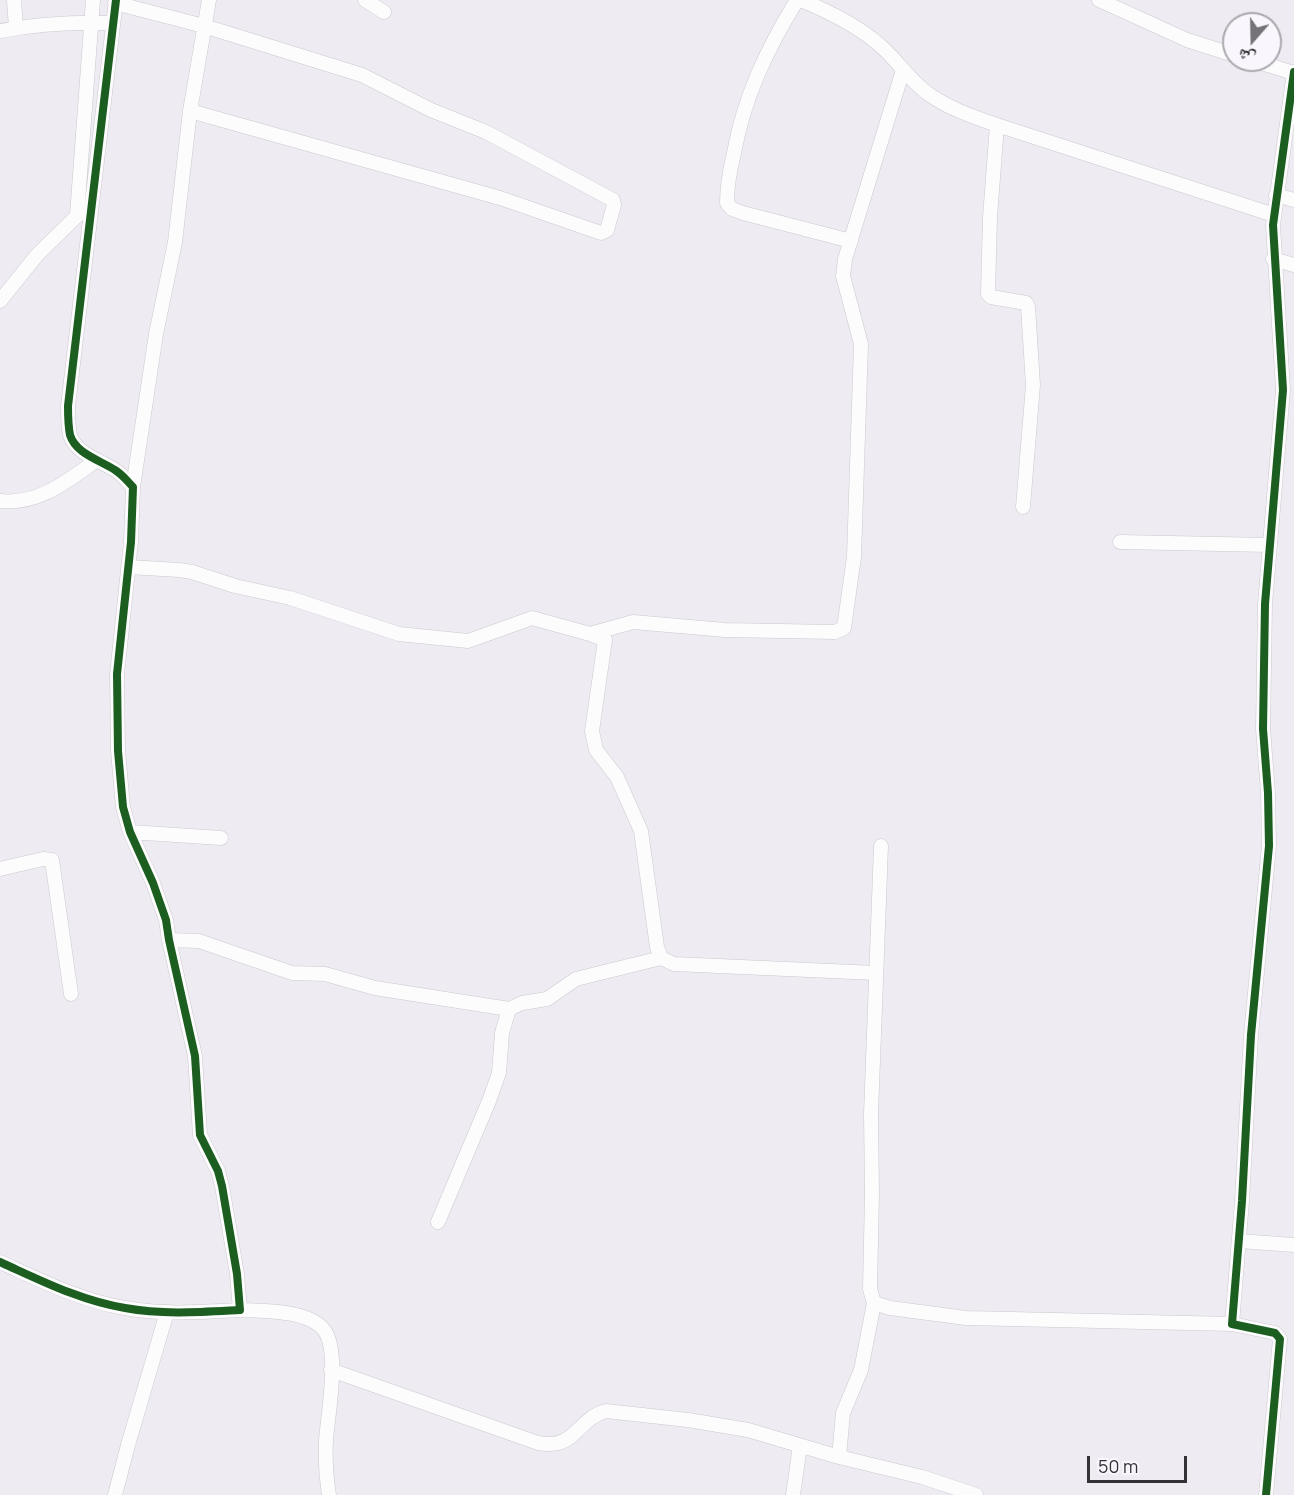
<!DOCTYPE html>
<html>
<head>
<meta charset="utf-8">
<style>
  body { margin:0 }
  #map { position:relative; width:1294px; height:1495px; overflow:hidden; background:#eeebf2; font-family:Manrope,"Noto Naskh Arabic",sans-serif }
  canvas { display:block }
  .north { position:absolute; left:1222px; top:12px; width:60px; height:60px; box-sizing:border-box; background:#faf6fe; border:2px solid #aba8ae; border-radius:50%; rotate:200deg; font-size:16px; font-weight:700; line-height:24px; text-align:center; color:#353237 }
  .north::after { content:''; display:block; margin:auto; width:21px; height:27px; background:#767378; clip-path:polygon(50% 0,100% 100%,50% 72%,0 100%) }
  .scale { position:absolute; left:1087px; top:1456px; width:100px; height:27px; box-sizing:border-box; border:3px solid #353237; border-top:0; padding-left:8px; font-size:18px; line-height:21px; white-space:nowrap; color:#353237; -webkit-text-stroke:4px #faf6fe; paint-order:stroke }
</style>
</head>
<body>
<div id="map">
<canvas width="1294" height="1495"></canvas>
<div class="north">ش</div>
<div class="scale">50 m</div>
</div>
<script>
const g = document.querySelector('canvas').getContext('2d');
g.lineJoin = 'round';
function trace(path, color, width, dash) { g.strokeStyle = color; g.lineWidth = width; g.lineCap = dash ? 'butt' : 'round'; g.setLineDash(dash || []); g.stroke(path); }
const minor = new Path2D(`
  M14,0L16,28
  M365,0L384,12
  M797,0C767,49 744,97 734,153C730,169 727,187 727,203L732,209L743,213L851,241
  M801,0C830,12 861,27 884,49C900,64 912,83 930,95C950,109 974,117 997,125L1274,215
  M1099,0L1187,40L1234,55
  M115,3L204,26L362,75L431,110L486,132L613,200L614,205L607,230L601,233L500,198L190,111
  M0,31C37,24 76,22 113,23
  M1252,60L1294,73
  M997,125L990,217L988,294L991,297L1026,303L1028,307L1033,385L1023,507
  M1276,195L1294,200
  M77,215L93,0
  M1273,259L1294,265
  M0,301L37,255L82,211
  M133,487L156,334L175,242L190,111L209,0
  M0,501C39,505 67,481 97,460
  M1120,542L1269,545
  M129,567L179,570L192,572L235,586L290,598L399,634L468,641L532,618L590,634L605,640L592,731L596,750L617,777L641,831L657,947L661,958L674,964L876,973
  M590,634L633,622L725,630L835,632L844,628L854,557L861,344L843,276L845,259L903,70
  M130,832L221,838
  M881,846L871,1114L872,1194L870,1289L874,1303L890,1308L966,1318L1232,1324
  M0,869L43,859L52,860L71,994
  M169,940L199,941L292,973L325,974L375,988L509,1009
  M438,1222L489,1101L499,1073L502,1033L509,1009L522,1003L547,999L576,979L661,958
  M1239,1241L1294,1245
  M0,1262C40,1280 81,1301 125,1308C163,1315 202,1312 240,1310L237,1274L222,1186L218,1171L200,1135L195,1056L169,940L166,920L153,883L130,832L123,807L118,751L117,674L131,542L133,487C127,481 122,474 115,470C100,460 76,454 70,435C68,425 68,415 68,406L116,0
  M240,1310C263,1311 308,1310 324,1330C340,1350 328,1414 326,1440C325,1458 326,1476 329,1495
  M331,1370L538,1443C577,1450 576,1419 606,1411L688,1420L748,1430L839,1457L922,1477L976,1495
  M839,1457L843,1413L861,1370L874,1303
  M115,1495L128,1445L167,1312
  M793,1495L800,1446
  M1266,1495L1280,1339L1275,1333L1232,1324L1242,1201L1251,1035L1269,846L1268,793L1263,729L1265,604L1283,390L1273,225L1294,72`);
trace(minor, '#cbc8ce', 15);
trace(minor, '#fcfcfd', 14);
trace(new Path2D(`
  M0,1262C40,1280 81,1301 125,1308C163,1315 202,1312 240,1310L237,1274L222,1186L218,1171L200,1135L195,1056L169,940L166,920L153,883L130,832L123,807L118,751L117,674L131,542L133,487C127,481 122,474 115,470C100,460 76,454 70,435C68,425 68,415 68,406L116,0
  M1266,1495L1280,1339L1275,1333L1232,1324L1242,1201L1251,1035L1269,846L1268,793L1263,729L1265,604L1283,390L1273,225L1294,72`), '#1b5e20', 8);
</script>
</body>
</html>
